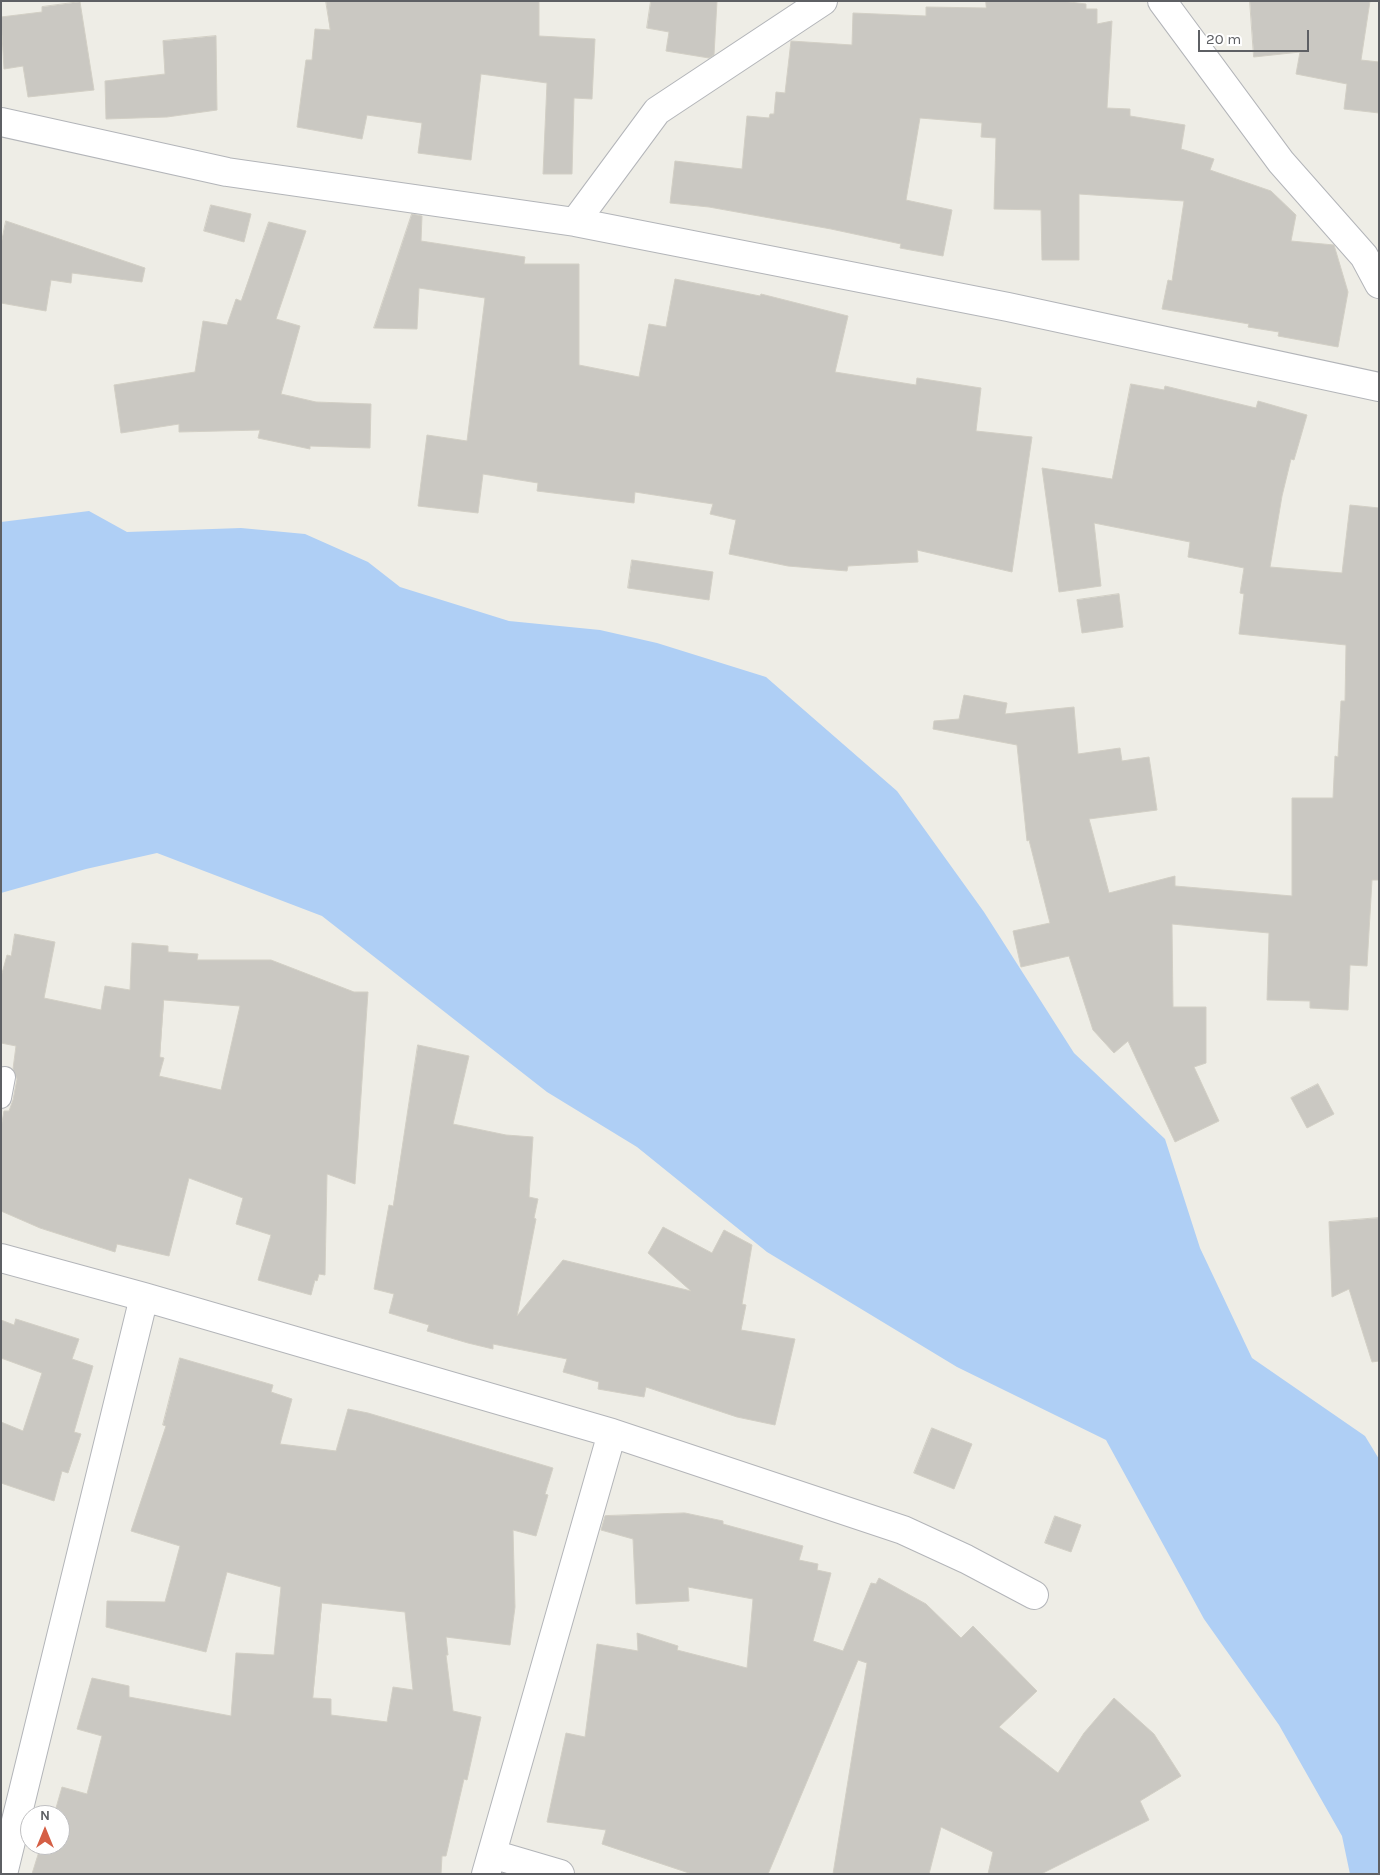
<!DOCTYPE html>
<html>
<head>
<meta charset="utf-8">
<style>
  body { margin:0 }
  #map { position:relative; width:1380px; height:1875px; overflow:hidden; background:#eeede6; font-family:Karla,sans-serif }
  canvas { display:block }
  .frame { position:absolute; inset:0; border:2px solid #5e6064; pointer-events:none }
  .north { position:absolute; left:20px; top:1805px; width:50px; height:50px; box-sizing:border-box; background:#fff; border:1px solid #bfbfc1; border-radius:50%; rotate:0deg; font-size:14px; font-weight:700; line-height:20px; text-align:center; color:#5e6064 }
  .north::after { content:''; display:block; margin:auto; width:18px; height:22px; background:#d55f45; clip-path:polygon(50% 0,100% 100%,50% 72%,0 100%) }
  .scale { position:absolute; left:1198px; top:30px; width:111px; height:22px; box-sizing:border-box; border:2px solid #5e6064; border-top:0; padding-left:6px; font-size:15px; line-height:18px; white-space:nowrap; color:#5e6064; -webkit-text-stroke:4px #fff; paint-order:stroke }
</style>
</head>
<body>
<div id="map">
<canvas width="1380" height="1875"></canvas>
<div class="frame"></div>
<div class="north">N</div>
<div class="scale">20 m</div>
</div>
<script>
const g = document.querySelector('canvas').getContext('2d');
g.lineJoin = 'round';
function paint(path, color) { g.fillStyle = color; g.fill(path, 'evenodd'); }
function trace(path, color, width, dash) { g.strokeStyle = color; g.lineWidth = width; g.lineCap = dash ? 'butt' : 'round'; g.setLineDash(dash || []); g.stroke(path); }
paint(new Path2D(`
  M89,511L127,532L241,528L305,534L368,562L400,587L509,621L600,630L657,643L766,677L897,791L984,912L1074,1053L1165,1139L1200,1248L1252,1358L1365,1436L1379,1459V1874H1350L1342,1836L1279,1725L1204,1619L1106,1440L957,1367L767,1252L637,1147L547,1092L322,916L157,853L86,869L1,893V522Z`), '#afcff5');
const building = new Path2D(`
  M326,1H539V36L595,39L592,99L574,98L572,174H543L547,83L481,74L471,160L418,153L422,123L367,115L362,139L297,127L306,60H312L315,29L330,30Z
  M651,1H717L714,55L709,58L666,51L669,32L647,28Z
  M986,1H1061L1086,4V9H1097V24L1112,21L1107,108L1130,109V116L1185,125L1181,149L1214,159L1210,170L1271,191L1296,215L1291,241L1334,245L1348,292L1338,347L1278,336L1279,332L1248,327L1249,324L1162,309L1168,280L1172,281L1184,201L1079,194V260H1042L1041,210L994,209L996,138L981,137L982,123L920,118L906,200L952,210L943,256L900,248L901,244L831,229L709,207L670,203L675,161L742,169L747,116L769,118L770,114H774L776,92L785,93L791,41L852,45L853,13L926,16V7L986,8Z
  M1250,1H1370L1361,60L1379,62V113L1344,109L1347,84L1296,74L1300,52L1254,57Z
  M80,2L94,90L28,97L23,66L4,69L1,17L42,12V7Z
  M216,36L217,110L167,117L106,119L105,81L165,74L163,41Z
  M211,205L251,214L244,242L204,231Z
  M412,214L422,216L421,241L525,257L524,264H579V365L639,377L649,324L666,327L675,279L760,296L761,294L848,316L835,372L916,385L917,378L981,388L976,431L1032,437L1012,572L917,550L918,562L848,566L847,571L788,566L729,554L736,520L710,514L713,504L635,492L634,503L537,491L538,483L483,474L478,513L418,506L427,435L467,441L485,298L419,288L417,329L374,328Z
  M6,221L145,268L142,282L72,273L71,283L51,280L46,311L1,303V245Z
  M269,222L306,231L276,319L300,326L281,394L316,402L371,404L370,448L310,446V449L258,438L260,430L179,432V424L121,433L114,385L195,372L203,321L227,325L236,299L241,301Z
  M1131,384L1164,390L1165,386L1256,408L1258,401L1307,415L1294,460L1291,459L1282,496L1270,567L1342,573L1350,505L1379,508V880H1372L1367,966L1350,965L1348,1010L1310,1008V1001L1267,1000L1269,933L1172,924L1173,1007H1206V1063L1194,1067L1219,1121L1175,1142L1128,1041L1114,1053L1093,1030L1069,956L1021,967L1013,931L1050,923L1029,840L1027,841L1017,745L933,729L934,721L959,719L964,695L1007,703L1005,714L1074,707L1078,754L1120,748L1122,761L1149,757L1157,810L1089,819L1109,893L1175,876V886L1292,896V798H1333L1335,756L1338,757L1341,701H1345L1346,645L1239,634L1244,594L1240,593L1244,568L1188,557L1190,542L1094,523L1101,586L1059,592L1042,468L1112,479Z
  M632,560L713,572L709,600L628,588Z
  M1119,594L1123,627L1082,633L1077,600Z
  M15,934L55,942L44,998L101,1010L105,986L130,990L132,943L168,946V952L198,954L197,960H271L354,992H368L355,1184L327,1174L325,1275L319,1274L317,1281L315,1280L311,1295L258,1280L271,1235L236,1224L243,1198L189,1178L169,1256L117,1244L115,1252L40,1228L1,1211V1128L4,1111H9L13,1100L17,1079L13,1069L16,1046L1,1043V977L7,955L11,956ZM164,1000L240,1006L221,1090L159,1076L164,1058L160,1057Z
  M418,1045L469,1056L453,1124L506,1135L533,1137L529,1197L538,1199L534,1218L536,1219L517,1316L563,1260L691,1291L648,1253L663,1227L712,1253L724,1230L752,1245L742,1304L746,1305L741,1330L795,1339L775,1425L737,1417L646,1387L644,1397L598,1389L599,1382L563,1372L567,1359L493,1344V1349L468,1343L427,1331L429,1325L389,1313L394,1294L374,1289L389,1205L393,1206Z
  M1318,1084L1334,1114L1307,1128L1291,1098Z
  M1379,1218V1361L1372,1362L1349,1289L1332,1297L1329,1222Z
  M16,1319L79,1339L72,1359L93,1366L74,1432L81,1434L68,1473L62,1471L54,1501L1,1483V1422L23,1431L42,1373L1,1358V1320L14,1325Z
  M180,1358L273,1385L271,1392L292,1399L280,1444L336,1451L348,1409L368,1413L553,1468L545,1494L548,1495L536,1536L513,1530L515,1607L510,1645L446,1637L448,1655H446L453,1711L481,1717L467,1780L464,1779L446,1856H442L441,1874H32L41,1845H60V1815H54L62,1787L87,1794L102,1736L77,1729L92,1678L129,1686V1697L231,1716L236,1653L274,1655L281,1587L227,1572L206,1652L106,1627L107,1601L165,1602L180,1546L131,1531L166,1426L163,1425ZM322,1603L405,1612L413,1690L393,1687L387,1722L331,1715V1699L313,1698Z
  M932,1428L972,1444L954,1489L914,1473Z
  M685,1513L723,1521V1524L803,1546L799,1560L818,1564L817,1570L831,1573L813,1641L843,1651L871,1583L876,1584L879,1578L926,1604L961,1638L973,1626L1037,1691L999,1727L1058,1773L1084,1733L1114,1698L1154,1734L1181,1776L1140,1801L1149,1820L1041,1874H988L993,1852L941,1827L929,1874H833L867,1663L858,1660L768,1874H692L602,1844L606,1830L547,1822L566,1733L585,1737L597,1644L638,1651L637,1633L678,1646L677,1650L747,1668L753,1599L688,1587L689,1601L636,1604L633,1539L601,1530L605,1516Z
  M1055,1516L1081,1525L1071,1552L1045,1543Z`);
paint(building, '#cac8c2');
trace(building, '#d2cfc5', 1);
const lane = new Path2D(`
  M1,1098L5,1077`);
const street = new Path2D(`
  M1162,1L1281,162L1364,256L1379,284
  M1,122L227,172L575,222L1008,307L1379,387
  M575,222L657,111L823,1
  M1,1258L144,1297L612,1433L903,1530L966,1559L1034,1595
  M492,1854L560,1874
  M3,1874L144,1297
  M486,1874L612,1433`);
trace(lane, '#b3b5b9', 22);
trace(street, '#b3b5b9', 30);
trace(lane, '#fff', 20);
trace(street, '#fff', 28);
</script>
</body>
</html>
